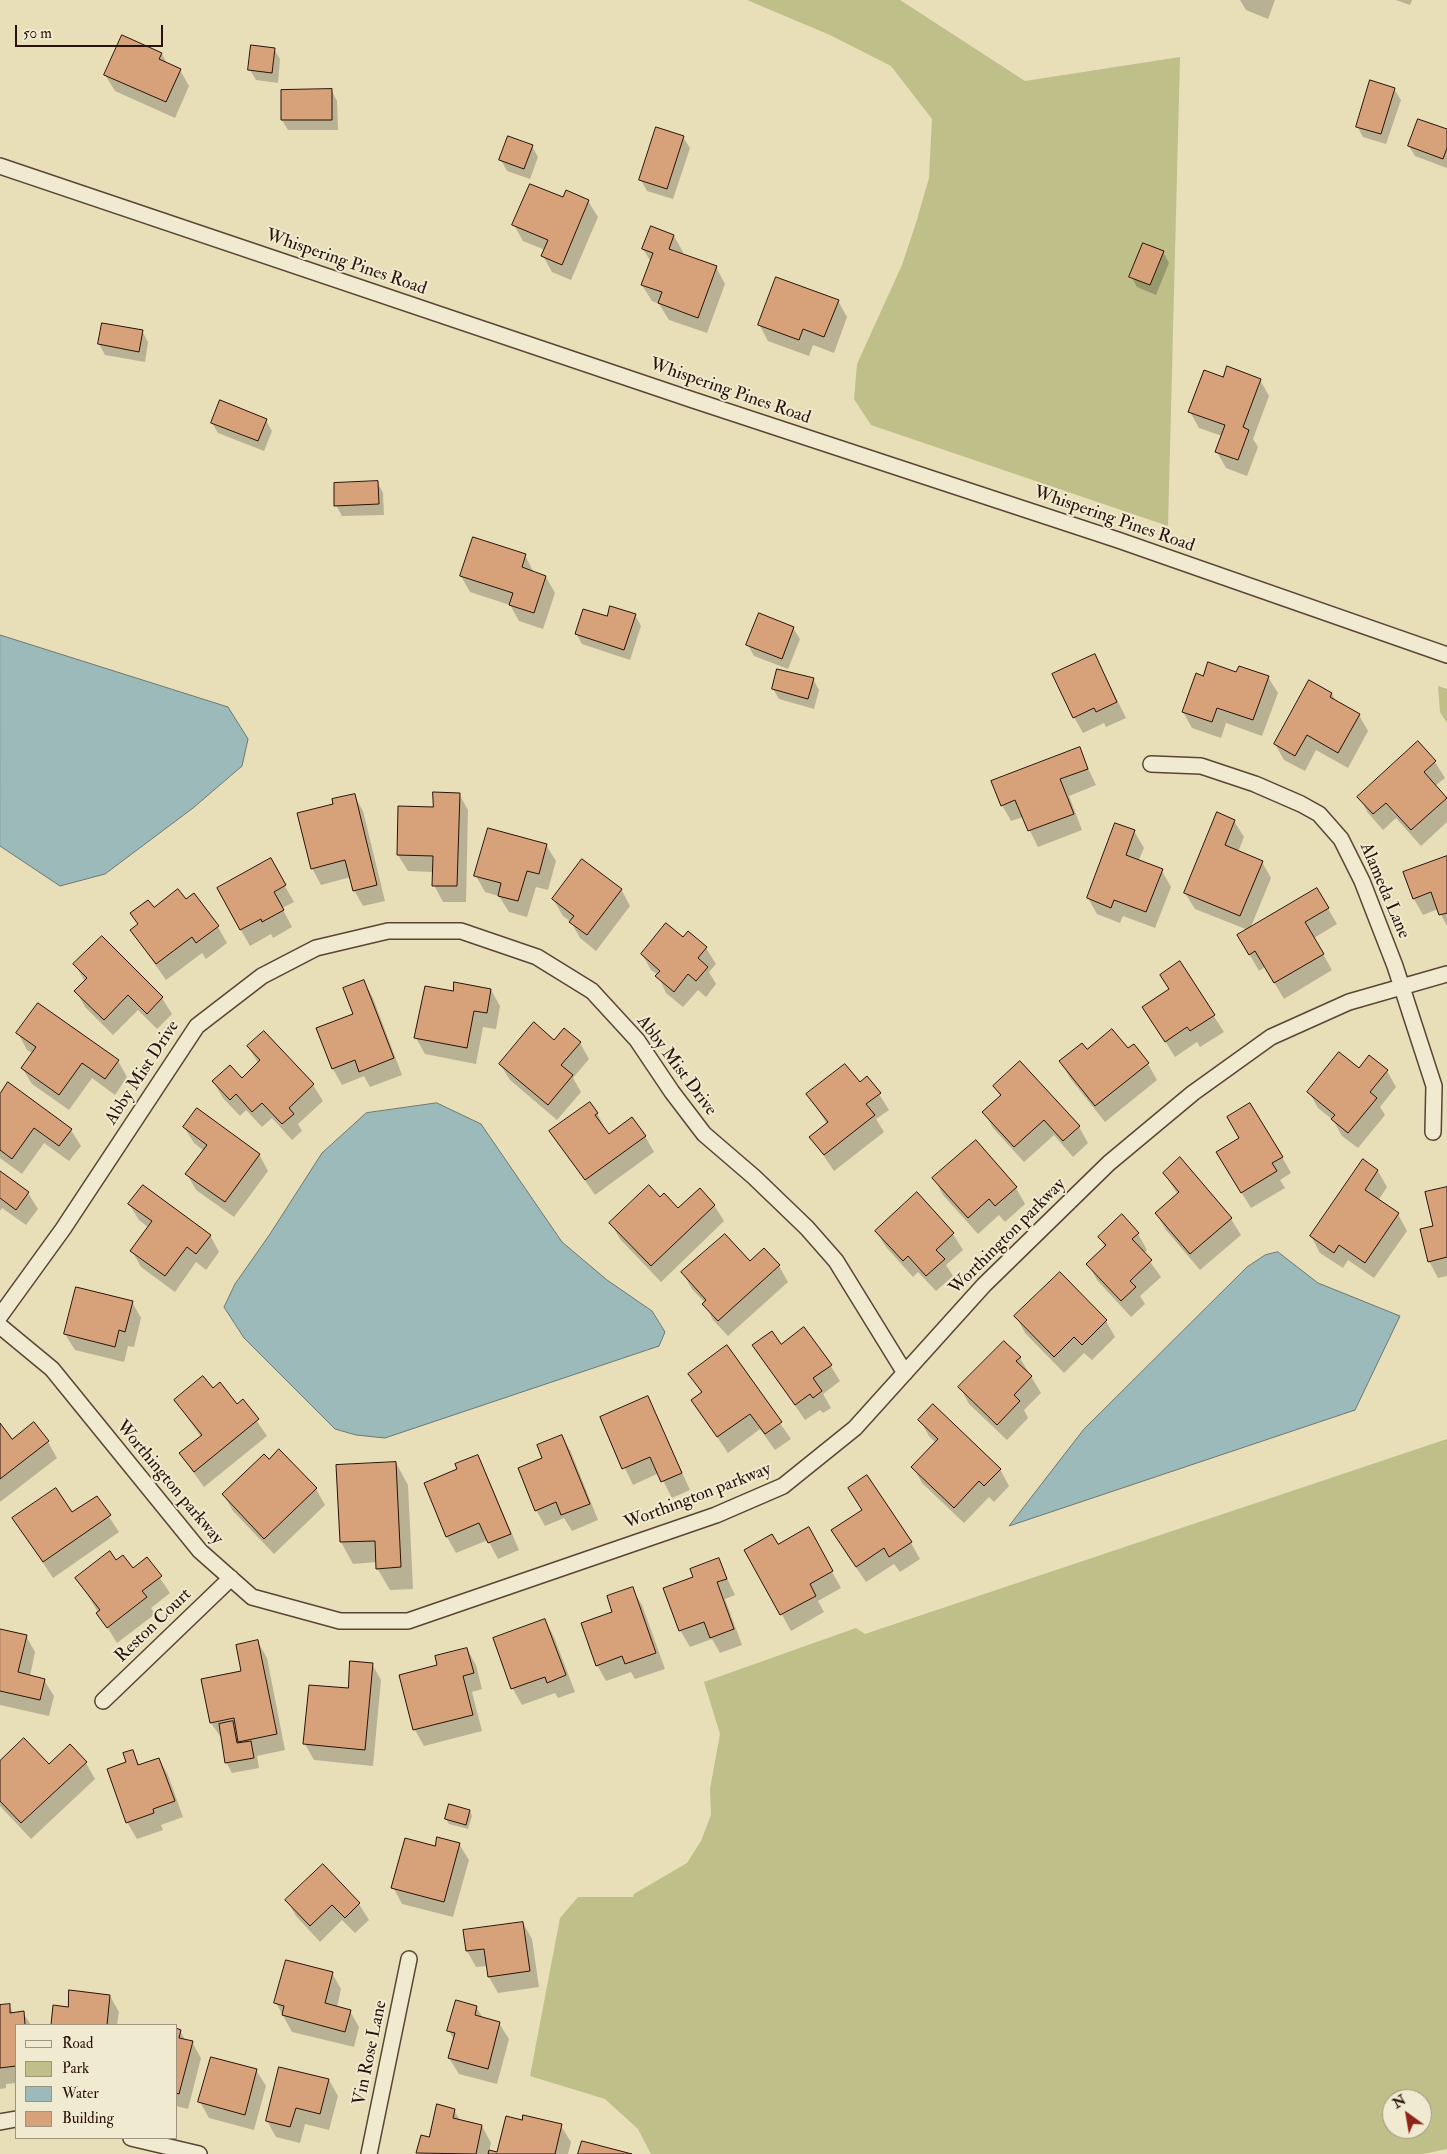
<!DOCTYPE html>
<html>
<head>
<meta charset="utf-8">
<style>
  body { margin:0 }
  #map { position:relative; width:1447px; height:2154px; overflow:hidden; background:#e8deb8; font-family:"IM FELL Double Pica",serif }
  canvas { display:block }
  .legend { position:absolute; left:15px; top:2024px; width:162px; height:115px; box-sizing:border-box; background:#f0ead1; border:1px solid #a09481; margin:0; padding:6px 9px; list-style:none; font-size:15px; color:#291209 }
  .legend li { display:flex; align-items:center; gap:10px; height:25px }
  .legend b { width:25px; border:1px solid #a09481 }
  .north { position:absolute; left:1382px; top:2089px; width:50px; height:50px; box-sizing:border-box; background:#f0ead1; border:1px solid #a09481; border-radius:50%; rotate:328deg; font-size:14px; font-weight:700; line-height:20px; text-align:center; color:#291209 }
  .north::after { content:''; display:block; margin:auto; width:18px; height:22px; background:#8f2418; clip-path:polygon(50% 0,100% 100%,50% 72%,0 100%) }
  .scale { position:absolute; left:15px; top:25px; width:148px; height:22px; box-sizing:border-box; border:2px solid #291209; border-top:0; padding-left:6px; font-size:15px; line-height:18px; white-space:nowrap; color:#291209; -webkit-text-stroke:4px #f0ead1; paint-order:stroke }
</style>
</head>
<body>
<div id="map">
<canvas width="1447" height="2154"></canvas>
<ul class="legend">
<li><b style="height:6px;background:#f0ead1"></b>Road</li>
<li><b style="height:14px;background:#bebf89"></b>Park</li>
<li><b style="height:14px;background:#9bbab9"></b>Water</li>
<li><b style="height:14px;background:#d7a27a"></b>Building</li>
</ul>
<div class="north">N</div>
<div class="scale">50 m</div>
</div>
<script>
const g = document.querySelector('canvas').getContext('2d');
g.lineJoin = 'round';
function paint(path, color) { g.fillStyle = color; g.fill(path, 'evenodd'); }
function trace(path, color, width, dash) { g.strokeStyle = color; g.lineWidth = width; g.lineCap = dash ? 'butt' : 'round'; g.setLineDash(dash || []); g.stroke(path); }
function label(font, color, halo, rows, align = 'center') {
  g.font = font + ' "IM FELL Double Pica",serif'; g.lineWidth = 4; g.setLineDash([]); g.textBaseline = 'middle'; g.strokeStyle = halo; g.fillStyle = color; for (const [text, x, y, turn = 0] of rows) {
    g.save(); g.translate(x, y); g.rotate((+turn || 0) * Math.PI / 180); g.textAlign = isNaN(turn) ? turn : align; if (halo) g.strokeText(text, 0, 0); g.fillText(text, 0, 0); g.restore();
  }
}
paint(new Path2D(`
  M747,0H900L1025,81L1180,57L1168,526L871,425L854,399L857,364L902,265L916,223L929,178L932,119L891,66L830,35Z
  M1438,686L1447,689V723L1440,712Z
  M1447,1439V2149L1423,2154H651L638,2129L605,2099L530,2076L560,1918L578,1897H633L634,1894L687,1863L701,1841L711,1815L710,1789L720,1734L704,1682L856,1628L865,1634ZM1392,2099H1422V2129H1392Z`), '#bebf89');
const water = new Path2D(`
  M0,635L228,707L248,739L242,766L193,808L105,874L60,886L0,846Z
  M437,1103L481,1124L562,1242L607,1280L652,1311L665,1332L659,1346L385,1438L356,1435L335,1429L244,1338L224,1307L235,1284L270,1234L322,1153L366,1113Z
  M1278,1252L1318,1283L1400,1316L1355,1410L1009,1526L1084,1429L1247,1267L1265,1255Z`);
paint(water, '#9bbab9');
trace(water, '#6d7773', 1);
paint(new Path2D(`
  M1240,0H1275L1268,19L1246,10Z
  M1396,0H1412L1410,5Z
  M274,49L280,59L278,83L256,80L250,70Z
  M162,54L168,65L180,70L189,86L175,118L115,91L105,75Z
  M1394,89L1401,100L1386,144L1363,137L1357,126Z
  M331,90L337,101L338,130H288L282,120Z
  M1447,131V168L1415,156L1409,146Z
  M683,137L690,148L673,199L647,191L641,180Z
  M532,146L538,157L530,179L507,171L501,160Z
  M563,199L588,201L598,217L571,280L552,272L543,256L545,250L523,241L514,225Z
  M674,236L683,252L682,255L716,267L725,284L707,333L669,320L659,304L652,301L642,285L651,262L643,249Z
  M1163,252L1169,263L1156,295L1137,287L1131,276Z
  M838,301L847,317L834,353L813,345L809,356L768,341L759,324Z
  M142,331L148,342L145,362L105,355L99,344Z
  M1224,379L1260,380L1269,396L1253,439L1258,447L1247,476L1226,468L1217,452L1222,436L1199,428L1190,412Z
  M266,420L272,431L264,451L218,433L212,423Z
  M377,482L383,493L384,515L342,516L336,505Z
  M525,555L534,573L546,577L555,593L543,629L519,621L510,605L470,592L461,576Z
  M635,615L641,626L630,660L582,644L576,633L607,618Z
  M793,628L800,639L788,669L754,656L748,645Z
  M1095,655L1126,718L1106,727L1104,723L1083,733L1074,717Z
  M1237,673L1268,677L1278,693L1262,736L1226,723L1221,738L1192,728L1183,712L1204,677Z
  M813,679L819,690L814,709L779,699L773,689Z
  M1309,682L1332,694L1336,702L1359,715L1368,731L1348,768L1316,750L1305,771L1284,760L1275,744Z
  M1418,743L1435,762L1445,778L1435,786L1447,800V822L1421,846L1396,818L1383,830L1368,813L1359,797Z
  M1079,749L1096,785L1069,796L1082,830L1038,847L1023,817L1011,821L1002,805Z
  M459,794L468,810L466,902H443L434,885V872L408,871L398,855L434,808Z
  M354,795L363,811L385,901L363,906L354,890L351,877L321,885L312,868L335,805Z
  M1234,821L1244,837L1238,852L1262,862L1271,878L1250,929L1317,890L1337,924L1314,938L1332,970L1284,999L1265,967L1259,971L1239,936L1248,930L1195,909L1185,893Z
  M1134,831L1144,848L1138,862L1162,871L1171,887L1155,928L1123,916L1120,923L1097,914L1088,898Z
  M546,845L556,861L548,890L536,887L527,917L509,912L499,896L485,892L476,876Z
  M1447,857V926L1438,909L1423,915L1414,899Z
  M270,860L294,902L282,908L292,927L273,938L271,934L250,946L218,889Z
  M621,889L630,906L596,951L580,938L571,922L563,916L553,899Z
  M186,900L218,927L227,943L206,959L202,953L166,980L131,930L138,925L132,914Z
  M688,933L706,948L716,964L709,972L716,984L706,997L698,990L683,1007L666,993L658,975L651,970L642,954L683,939Z
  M102,938L162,998L172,1014L157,1029L138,1010L113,1035L85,1007L76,991L85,982L75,964Z
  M1180,963L1224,1032L1200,1047L1197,1042L1175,1057L1144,1008L1170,990Z
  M364,981L373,998L402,1075L370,1087L364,1076L342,1085L333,1069L354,1015Z
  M491,990L500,1006L496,1029L483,1027L476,1064L425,1054L416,1038L454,992Z
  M264,1032L313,1085L323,1101L298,1124L302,1131L292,1140L272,1118L262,1127L246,1110L240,1116L223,1098L213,1081L242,1079L258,1063L248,1046Z
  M18,1033L118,1061L127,1077L115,1095L92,1078L69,1110L32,1084L22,1068L33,1053L27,1050Z
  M580,1043L589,1059L573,1078L581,1092L557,1120L510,1080L500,1064Z
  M1128,1050L1148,1064L1157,1080L1105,1122L1070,1078L1061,1062L1087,1051Z
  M1359,1070L1387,1071L1396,1087L1380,1107L1385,1115L1358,1148L1342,1136L1333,1120L1318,1108L1309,1092Z
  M860,1084L879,1094L889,1110L876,1119L884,1132L834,1171L811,1137L827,1124L808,1095Z
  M994,1086L1079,1127L1088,1143L1073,1157L1054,1135L1024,1162L993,1128L984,1112L1001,1097Z
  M0,1096L71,1130L81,1146L69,1161L44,1143L22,1174L0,1158Z
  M597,1113L609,1136H645L654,1152L595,1195L551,1131Z
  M184,1127L259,1154L268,1171L234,1217L196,1190L187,1174L204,1151L194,1143Z
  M1282,1157L1291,1173L1280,1180L1285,1188L1251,1208L1227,1169Z
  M1180,1159L1231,1219L1241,1235L1200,1270L1166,1230L1156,1213L1178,1195L1164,1173Z
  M1363,1161L1378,1171L1387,1187L1378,1201L1398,1214L1407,1231L1374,1278L1348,1260L1343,1268L1320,1253L1311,1236Z
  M0,1173L28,1193L38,1209L26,1225L2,1208L0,1211Z
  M934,1178L1016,1188L1025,1204L1005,1222L999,1215L978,1234L943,1195Z
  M1447,1189V1276L1438,1278L1429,1261L1434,1227Z
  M917,1194L953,1234L963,1250L946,1265L953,1276L936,1291L918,1272L913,1277L886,1247L876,1231Z
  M660,1198L678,1210L714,1205L724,1221L661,1282L620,1239L611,1223Z
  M129,1204L210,1235L219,1252L206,1270L196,1262L175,1292L141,1267L132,1251L149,1228L139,1220Z
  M1138,1234L1147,1250L1144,1253L1161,1277L1140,1296L1145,1304L1131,1317L1097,1280L1088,1264L1105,1247L1099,1237Z
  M750,1263L779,1266L788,1282L728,1336L713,1320L705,1303L692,1289L683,1273Z
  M132,1302L141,1318L134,1347L128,1346L124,1362L75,1350L65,1334Z
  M1016,1316L1106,1321L1115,1337L1092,1360L1084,1353L1064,1373L1025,1333Z
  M754,1346H781L830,1365L840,1381L823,1394L831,1408L823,1413L820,1410L805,1420Z
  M727,1347L791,1439L775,1450L760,1429L728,1453L692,1400L702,1394L690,1374Z
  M1020,1358L1041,1393L1024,1410L1028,1418L1007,1440L969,1404L960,1387Z
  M213,1390L237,1406L243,1401L267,1436L204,1487L180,1454L201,1437L175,1400Z
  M648,1397L690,1490L672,1498L659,1473L633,1485L601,1418Z
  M920,1420L1000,1469L1009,1486L994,1502L989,1497L964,1523L922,1483L913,1467L936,1443L929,1436Z
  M0,1425L12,1440L48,1442L57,1458L0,1502Z
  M562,1436L571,1452L598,1520L572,1531L564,1518L545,1526L536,1510L544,1459Z
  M477,1457L486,1473L519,1550L498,1559L488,1540L456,1553L447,1537L425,1484L459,1469Z
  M396,1463L408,1485L413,1589L390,1590L377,1568V1562L353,1564L341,1542L338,1466Z
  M316,1489L325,1505L274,1554L233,1511L224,1495Z
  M849,1489L911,1543L920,1559L900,1572L894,1564L866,1582L842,1547L863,1511Z
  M96,1497L119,1532L53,1578L14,1519L72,1514Z
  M817,1545L841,1588L818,1601L824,1612L791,1631L746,1550Z
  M147,1559L170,1593L151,1608L155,1614L117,1643L77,1578L116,1562L133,1569Z
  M718,1559L735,1595L725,1599L742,1645L720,1653L712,1639L690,1647L680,1630L695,1578Z
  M632,1589L642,1605L665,1669L635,1679L631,1672L606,1681L597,1665L614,1612Z
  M545,1620L554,1637L575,1692L558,1698L555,1693L522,1705L513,1689L494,1639Z
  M0,1630L26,1636L35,1652L30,1676L44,1680L54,1696L49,1716L0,1705Z
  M258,1642L267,1658L285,1750L257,1756L259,1768L232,1773L226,1762L222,1739L211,1723L202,1680L242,1672Z
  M467,1649L476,1665L482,1689L472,1692L482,1731L424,1746L415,1730L401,1676L438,1666Z
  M372,1664L381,1680L373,1766L314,1760L305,1744Z
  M132,1751L140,1766L159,1759L168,1775L183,1817L161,1825L163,1830L137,1839L127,1822L128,1763Z
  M0,1763L49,1766L86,1763L95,1779L31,1839L0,1806Z
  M470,1811L472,1816L468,1829L449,1824L446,1819Z
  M459,1844L469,1860L453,1917L402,1904L393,1887L436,1847Z
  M323,1866L359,1904L369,1920L355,1933L342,1920L320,1942L296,1916L287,1900Z
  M523,1923L532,1939L539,1987L498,1993L489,1977L487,1966L476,1967L467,1951L464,1931Z
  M332,1973L341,1989L337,2007L350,2011L359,2027L354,2047L292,2032L276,2003Z
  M110,1996L119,2012L117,2025H52L54,2007L69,2008Z
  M0,2006H9L14,2014L23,2013L31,2025H16V2083L6,2084V2088L0,2089Z
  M476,2007L483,2018L499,2023L509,2039L497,2084L459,2074L449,2058L454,2040L449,2031Z
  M176,2030L180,2031L186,2041L192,2042L201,2058L188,2109L176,2106Z
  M256,2070L266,2086L254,2130L209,2118L200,2102Z
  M329,2080L338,2096L329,2130L305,2124L300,2143L276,2137L267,2121Z
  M454,2110L461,2122L482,2126L491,2143L489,2152L498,2154L523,2121L561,2126L571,2142L568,2154H418L421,2137L430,2138Z`), '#0003');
const building = new Path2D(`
  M122,35L162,53L159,59L181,69L166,102L104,75Z
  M251,45L275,48L272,73L248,70Z
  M1370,80L1395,88L1381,134L1356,127Z
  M332,89V120H281V90Z
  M1418,119L1447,129V148L1443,159L1408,146Z
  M656,127L684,136L667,189L639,180Z
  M508,136L533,145L524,169L499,160Z
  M530,184L563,197L566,190L589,200L562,265L541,256L548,240L512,225Z
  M651,226L674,235L669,249L717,266L698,318L658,303L662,292L641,285L653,253L642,249Z
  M1143,243L1164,251L1150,285L1129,277Z
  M776,277L839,300L824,337L803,329L799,340L758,325Z
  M102,323L143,330L139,352L98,344Z
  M1227,366L1261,379L1243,427L1249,430L1238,460L1215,452L1225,425L1188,412L1204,370L1223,377Z
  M220,400L267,419L258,441L211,423Z
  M378,481L379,504L334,506V483Z
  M473,537L526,554L522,567L546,576L534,613L509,605L513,593L460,576Z
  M610,606L636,614L624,650L575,634L583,609L607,616Z
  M759,613L794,627L782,659L746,645Z
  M1095,654L1117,702L1096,712L1094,708L1073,718L1052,674Z
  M1208,662L1236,672L1239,666L1269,676L1253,720L1217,708L1212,722L1182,712L1196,673L1203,676Z
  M777,669L814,678L808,699L772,689Z
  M1309,680L1332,693L1330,697L1360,714L1338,753L1307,735L1295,756L1274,744Z
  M1418,741L1436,761L1424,772L1447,798L1411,830L1386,803L1373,814L1357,797Z
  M1080,747L1088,769L1060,779L1074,814L1028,831L1015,800L1001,806L991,781Z
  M433,792L460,793L457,886H432L433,856L397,855L398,806L433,807Z
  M355,794L377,885L353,891L345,860L311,869L297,813L333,804L332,799Z
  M1217,812L1235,820L1225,845L1263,861L1240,916L1184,893Z
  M1115,823L1135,830L1126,855L1163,869L1146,912L1114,900L1111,908L1087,898Z
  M488,828L547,844L539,874L527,871L518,901L498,896L501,883L474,876Z
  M1447,856V913L1439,915L1431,892L1413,899L1403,872Z
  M271,858L286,885L274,892L284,910L262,922L261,919L240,930L217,888Z
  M582,859L622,889L587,935L569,922L574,916L552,899Z
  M1317,888L1329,908L1305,922L1324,954L1274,983L1255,951L1249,955L1237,935Z
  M178,889L186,899L194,893L219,926L196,943L192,937L156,964L130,930L138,924L130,913L148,900L154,907Z
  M666,923L683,937L688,931L707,947L698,958L708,967L696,981L688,974L674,992L655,976L660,971L641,954Z
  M102,936L163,997L147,1014L128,995L104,1020L74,991L87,978L73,964Z
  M1180,961L1215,1015L1190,1031L1187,1027L1165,1042L1142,1007L1169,989L1160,975Z
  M364,980L394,1058L359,1072L355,1060L332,1069L316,1028L353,1014L343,988Z
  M454,982L491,989L487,1013L474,1011L467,1048L414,1038L425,986L453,991Z
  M38,1003L119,1060L105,1079L82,1063L59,1095L21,1068L36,1047L16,1033Z
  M534,1022L554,1040L564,1028L581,1042L561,1065L573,1075L548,1105L499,1064Z
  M1112,1029L1128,1048L1134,1044L1149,1063L1095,1106L1059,1061L1082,1043L1087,1049Z
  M264,1031L314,1084L289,1108L294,1114L282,1124L262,1103L252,1112L236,1094L230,1100L212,1081L230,1065L242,1078L260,1060L247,1046Z
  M1339,1052L1359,1068L1369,1055L1388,1070L1370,1092L1377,1098L1348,1133L1331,1119L1335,1115L1307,1092Z
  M1020,1061L1080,1126L1063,1141L1044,1120L1014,1147L982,1112L1001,1095L993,1086Z
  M845,1064L860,1082L867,1076L881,1093L866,1104L875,1115L824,1155L809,1137L828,1122L806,1094Z
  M8,1082L72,1129L59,1146L34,1128L12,1159L0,1150V1094Z
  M590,1102L598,1113L595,1115L609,1134L632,1117L646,1136L585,1180L549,1131Z
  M1250,1103L1283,1157L1272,1163L1277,1171L1241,1193L1216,1152L1239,1138L1227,1117Z
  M197,1108L260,1154L225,1202L185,1174L207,1145L183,1127Z
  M976,1140L1017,1187L995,1206L989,1199L968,1218L932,1178Z
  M1180,1157L1232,1218L1190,1254L1155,1213L1179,1192L1163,1173Z
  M1363,1159L1378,1170L1365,1190L1399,1213L1365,1263L1339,1245L1334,1253L1310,1236Z
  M0,1171L29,1192L16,1210L0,1198Z
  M143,1185L211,1235L196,1254L187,1247L165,1276L130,1251L152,1221L128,1204Z
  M649,1185L660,1197L664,1193L678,1208L700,1188L715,1205L651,1266L609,1223Z
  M1447,1187V1257L1428,1262L1420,1229L1433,1226L1425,1192Z
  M917,1192L954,1233L936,1250L945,1259L926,1276L908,1256L903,1261L875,1231Z
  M1122,1214L1139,1233L1132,1239L1152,1260L1130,1281L1136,1287L1121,1301L1086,1264L1106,1245L1098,1237Z
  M725,1234L750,1261L764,1248L780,1265L718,1321L702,1304L706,1300L681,1272Z
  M1060,1272L1107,1320L1082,1345L1074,1337L1054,1357L1014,1316Z
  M76,1287L133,1301L125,1332L119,1330L115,1347L64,1334Z
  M804,1327L832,1365L813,1378L822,1391L813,1398L810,1394L795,1405L752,1345L772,1331L781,1344Z
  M1004,1341L1021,1357L1016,1361L1032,1376L1014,1395L1020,1401L997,1425L958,1387Z
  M727,1345L782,1422L765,1434L750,1414L717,1437L691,1400L702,1392L688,1374Z
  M203,1376L213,1388L220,1382L237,1404L243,1399L259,1419L194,1472L179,1453L202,1435L174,1400Z
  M648,1396L682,1473L661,1482L650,1457L622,1469L600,1417Z
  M933,1404L1001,1469L984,1486L979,1481L954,1508L911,1467L938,1439L918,1420Z
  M34,1422L49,1441L0,1479V1423L12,1439Z
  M562,1435L590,1504L561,1515L556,1502L535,1511L518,1468L542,1458L537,1445Z
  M279,1449L317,1488L264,1539L222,1494L264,1454L269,1459Z
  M478,1455L511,1534L488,1543L479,1523L446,1537L424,1483L457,1469L455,1464Z
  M396,1462L401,1567L376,1569L375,1541L340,1542L336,1465Z
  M867,1475L912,1542L889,1557L884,1548L856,1567L831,1530L862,1510L848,1488Z
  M56,1488L72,1512L97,1496L111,1515L43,1562L12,1518Z
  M809,1527L833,1571L810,1584L816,1596L780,1615L744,1550L772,1534L778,1544Z
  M110,1551L116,1560L123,1555L133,1568L147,1557L162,1576L142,1591L147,1597L107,1628L96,1613L100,1610L75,1578Z
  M719,1558L727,1579L717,1582L734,1629L710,1638L704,1622L679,1631L663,1588L693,1577L690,1569Z
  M633,1587L656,1653L625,1664L622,1656L596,1666L581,1623L612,1612L607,1596Z
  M545,1619L566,1675L547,1683L545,1677L511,1689L493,1638Z
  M0,1629L27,1635L18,1672L45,1679L40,1700L0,1691Z
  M258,1640L277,1734L238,1742L234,1718L210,1723L201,1679L241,1671L236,1645Z
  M467,1648L474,1673L463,1676L473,1715L413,1730L399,1675L437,1665L435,1656Z
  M350,1661L373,1663L365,1750L303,1744L309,1685L348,1688Z
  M233,1721L237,1743L251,1741L254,1758L225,1763L219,1724Z
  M24,1738L49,1764L70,1744L87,1762L21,1823L0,1801V1761Z
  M133,1750L138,1765L159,1758L175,1801L153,1809L154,1813L126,1823L107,1769L126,1762L123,1753Z
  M449,1804L470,1810L466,1825L445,1819Z
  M437,1837L460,1843L444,1902L391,1888L405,1838L435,1846Z
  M323,1864L360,1903L345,1918L332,1905L310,1926L285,1900Z
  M523,1922L530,1971L488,1977L484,1949L466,1951L463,1930Z
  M286,1960L333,1972L325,2003L351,2010L345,2032L282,2015L284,2006L274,2003Z
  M69,1990L110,1995L107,2025H51L53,2005L68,2007Z
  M456,2000L477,2006L475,2015L500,2022L488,2069L448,2058L455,2033L447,2031Z
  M10,2004V2013L24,2011L25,2025H16V2066L0,2068V2005Z
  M176,2028L181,2030L179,2038L193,2041L179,2094L176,2093Z
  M211,2057L257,2069L245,2115L198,2102Z
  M279,2067L329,2079L320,2114L296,2108L290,2127L266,2121Z
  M437,2104L455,2109L453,2118L482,2125L476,2154L416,2153L421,2135L429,2137Z
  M523,2115L562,2124L555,2154H488L489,2150L497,2152L506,2116L522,2120Z
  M582,2141L632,2154H578Z`);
paint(building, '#d7a27a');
trace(building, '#291209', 1);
const street = new Path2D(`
  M0,166L693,400L1118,540L1447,655
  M1151,764L1201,766L1255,784L1301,804L1319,814L1341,839L1362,881L1395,966L1434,1086L1433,1132
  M0,1316L63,1229L197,1026L262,976L316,948L388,931H461L537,957L592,991L637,1040L672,1092L704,1134L754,1177L807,1228L836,1261L905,1373
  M0,1326L52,1369L200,1551L252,1597L340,1621H408L716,1515L783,1486L855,1428L984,1285L1109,1163L1193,1093L1271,1037L1349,1002L1447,974
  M103,1701L231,1578
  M0,2122L16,2119
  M131,2138L199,2154
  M369,2154L409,1959`);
trace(street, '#594535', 18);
trace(street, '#f0ead1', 15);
label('18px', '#291209', '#f0ead1', [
  ["Whispering Pines Road",346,263,19],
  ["Whispering Pines Road",730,392,19],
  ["Whispering Pines Road",1114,520,19],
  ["Alameda Lane",1384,891,67],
  ["Abby Mist Drive",676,1066,53],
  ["Abby Mist Drive",143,1073,-57],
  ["Worthington parkway",1008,1237,-45],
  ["Worthington parkway",169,1483,50],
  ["Worthington parkway",698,1497,-21],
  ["Reston Court",154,1626,-44],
  ["Vin Rose Lane",371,2053,-78]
]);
</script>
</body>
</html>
